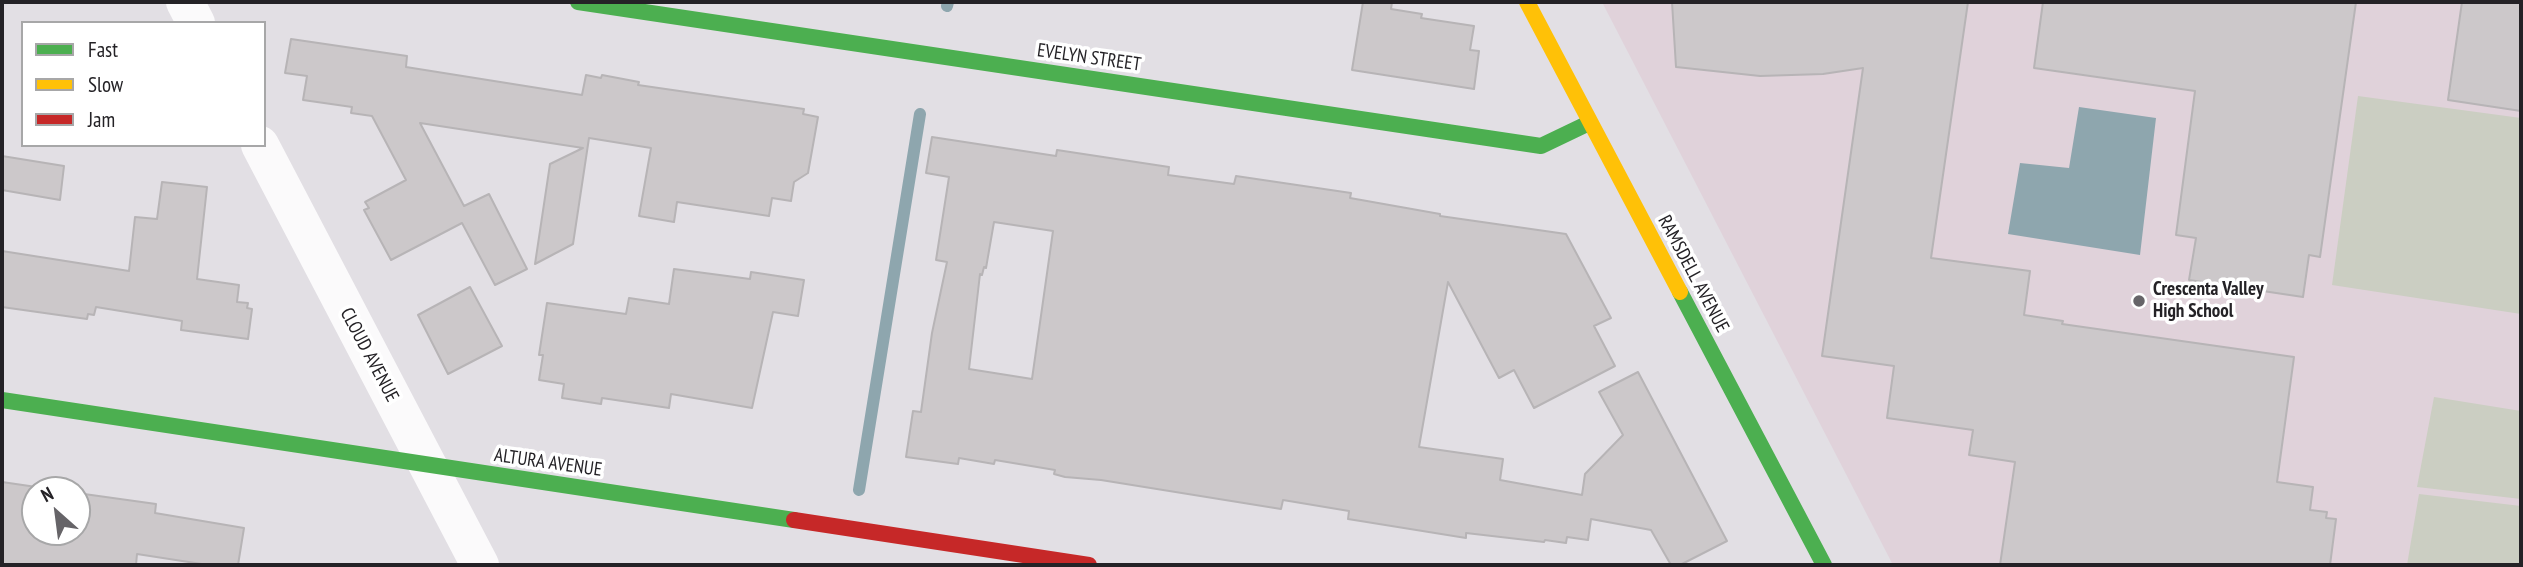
<!DOCTYPE html>
<html>
<head>
<meta charset="utf-8">
<style>
  body { margin:0 }
  #map { position:relative; width:2523px; height:567px; overflow:hidden; background:#e2dfe4; font-family:"PT Sans Narrow",sans-serif }
  canvas { display:block }
  .frame { position:absolute; inset:0; border:4px solid #242226; pointer-events:none }
  .legend { position:absolute; left:21px; top:21px; width:245px; height:126px; box-sizing:border-box; background:#fff; border:2px solid #a7a7a8; margin:0; padding:9px 12px; list-style:none; font-size:21px; color:#242226 }
  .legend li { display:flex; align-items:center; gap:14px; height:35px }
  .legend b { width:35px; border:2px solid #a7a7a8 }
  .north { position:absolute; left:21px; top:476px; width:70px; height:70px; box-sizing:border-box; background:#fff; border:2px solid #a7a7a8; border-radius:50%; rotate:332deg; font-size:19px; font-weight:700; line-height:28px; text-align:center; color:#242226 }
  .north::after { content:''; display:block; margin:auto; width:24px; height:32px; background:#666468; clip-path:polygon(50% 0,100% 100%,50% 72%,0 100%) }
</style>
</head>
<body>
<div id="map">
<canvas width="2523" height="567"></canvas>
<div class="frame"></div>
<ul class="legend">
<li><b style="height:9px;background:#4caf50"></b>Fast</li>
<li><b style="height:9px;background:#ffc107"></b>Slow</li>
<li><b style="height:9px;background:#c62828"></b>Jam</li>
</ul>
<div class="north">N</div>
</div>
<script>
const g = document.querySelector('canvas').getContext('2d');
g.lineJoin = 'round';
function paint(path, color) { g.fillStyle = color; g.fill(path, 'evenodd'); }
function trace(path, color, width, dash) { g.strokeStyle = color; g.lineWidth = width; g.lineCap = dash ? 'butt' : 'round'; g.setLineDash(dash || []); g.stroke(path); }
function label(font, color, halo, rows, align = 'center') {
  g.font = font + ' "PT Sans Narrow",sans-serif'; g.lineWidth = 7; g.setLineDash([]); g.textBaseline = 'middle'; g.strokeStyle = halo; g.fillStyle = color; for (const [text, x, y, turn = 0] of rows) {
    g.save(); g.translate(x, y); g.rotate((+turn || 0) * Math.PI / 180); g.textAlign = isNaN(turn) ? turn : align; if (halo) g.strokeText(text, 0, 0); g.fillText(text, 0, 0); g.restore();
  }
}
paint(new Path2D(`
  M1602,2H2521V565H1893Z`), '#e0d2da');
paint(new Path2D(`
  M2358,96L2521,118V314L2332,285Z
  M2434,397L2521,411V499L2417,487Z
  M2419,494L2521,506V565H2407Z`), '#cbcec2');
paint(new Path2D(`
  M2079,107L2156,118L2140,255L2008,234L2020,163L2069,168Z`), '#8ea6ae');
trace(new Path2D(`
  M947,6L948,2
  M859,490L920,114`), '#8ea6ae', 12);
const building = new Path2D(`
  M1363,2H1392L1391,9L1422,14L1421,18L1474,26L1470,50L1479,51L1474,89L1352,70Z
  M1672,2H1968L1931,258L2030,271L2024,315L2063,321L2062,324L2294,357L2277,482L2313,487L2310,510L2327,512L2326,518L2336,519L2330,565H2000L2015,462L1969,455L1973,430L1887,418L1894,366L1822,356L1863,68L1823,74L1760,76L1676,67Z
  M2043,2H2356L2320,257L2309,255L2303,297L2189,280L2196,238L2176,235L2195,91L2034,68Z
  M2462,2H2521V111L2448,100Z
  M291,39L407,56L406,67L582,95L586,75L601,78L602,75L639,82L638,85L804,109L803,114L818,117L808,173L794,182L791,201L772,198L769,216L677,202L674,222L639,216L651,148L589,138L573,244L535,264L550,164L583,148L420,123L464,206L489,194L527,269L495,285L462,223L391,260L364,210L369,208L365,202L406,180L372,116L351,113L352,107L303,100L307,76L285,73Z
  M932,137L1056,156L1057,150L1169,167L1168,175L1234,184L1236,176L1351,193L1350,198L1440,214V216L1566,234L1611,318L1594,326L1615,366L1534,408L1514,370L1499,378L1448,282L1419,447L1503,459L1500,480L1582,495L1585,474L1623,435L1599,392L1638,372L1727,541L1680,565H1671L1651,530L1591,519L1588,540L1567,537L1566,543L1545,540L1544,542L1466,533V538L1348,519L1349,511L1283,500L1281,509L1101,480L1065,477L1054,474L1055,470L995,460L994,464L959,458L958,464L906,457L913,411L921,412L932,333L947,262L936,260L949,177L926,173ZM994,222L1053,231L1032,379L969,369L980,274L982,275L984,267L986,268Z
  M2,156L64,166L60,200L2,190Z
  M162,182L207,187L197,279L239,285L237,302L248,303L247,308L252,309L248,339L181,330L182,321L96,307L94,315L88,314L87,319L2,307V251L129,271L135,217L157,219Z
  M674,269L750,279L751,272L804,280L798,316L773,312L752,408L671,394L669,408L602,398L601,404L562,398L564,384L539,380L543,355H539L547,303L626,314L629,298L669,304Z
  M470,287L502,346L448,374L418,315Z
  M2,482L57,490H35V532H77V493L156,504L155,513L244,528L238,565H208L137,554L136,565H2Z`);
paint(building, '#ccc8ca');
trace(building, '#b7b4b6', 2);
trace(new Path2D(`
  M185,2L196,23
  M260,145L480,565`), '#fbfafb', 38);
trace(new Path2D(`
  M578,2L1541,146L1589,123
  M1680,292L1824,565
  M2,400L794,520`), '#4caf50', 16);
trace(new Path2D(`
  M1527,2L1680,292`), '#ffc107', 16);
trace(new Path2D(`
  M794,520L1089,565`), '#c62828', 16);
for (const [x, y, r, color] of [
  [2139,301,7,"#666468"]
]) { const dot = new Path2D(); dot.arc(x, y, r, 0, 2 * Math.PI); g.fillStyle = color; g.fill(dot); trace(dot, '#fff', 2.5); }
label('19px', '#242226', '#fff', [
  ["EVELYN STREET",1089,58,8],
  ["RAMSDELL AVENUE",1693,274,62],
  ["CLOUD AVENUE",369,355,62],
  ["ALTURA AVENUE",548,463,8]
]);
label('bold 19px', '#242226', '#fff', [
  ["Crescenta Valley",2153,290],
  ["High School",2153,312]
], 'left');
</script>
</body>
</html>
